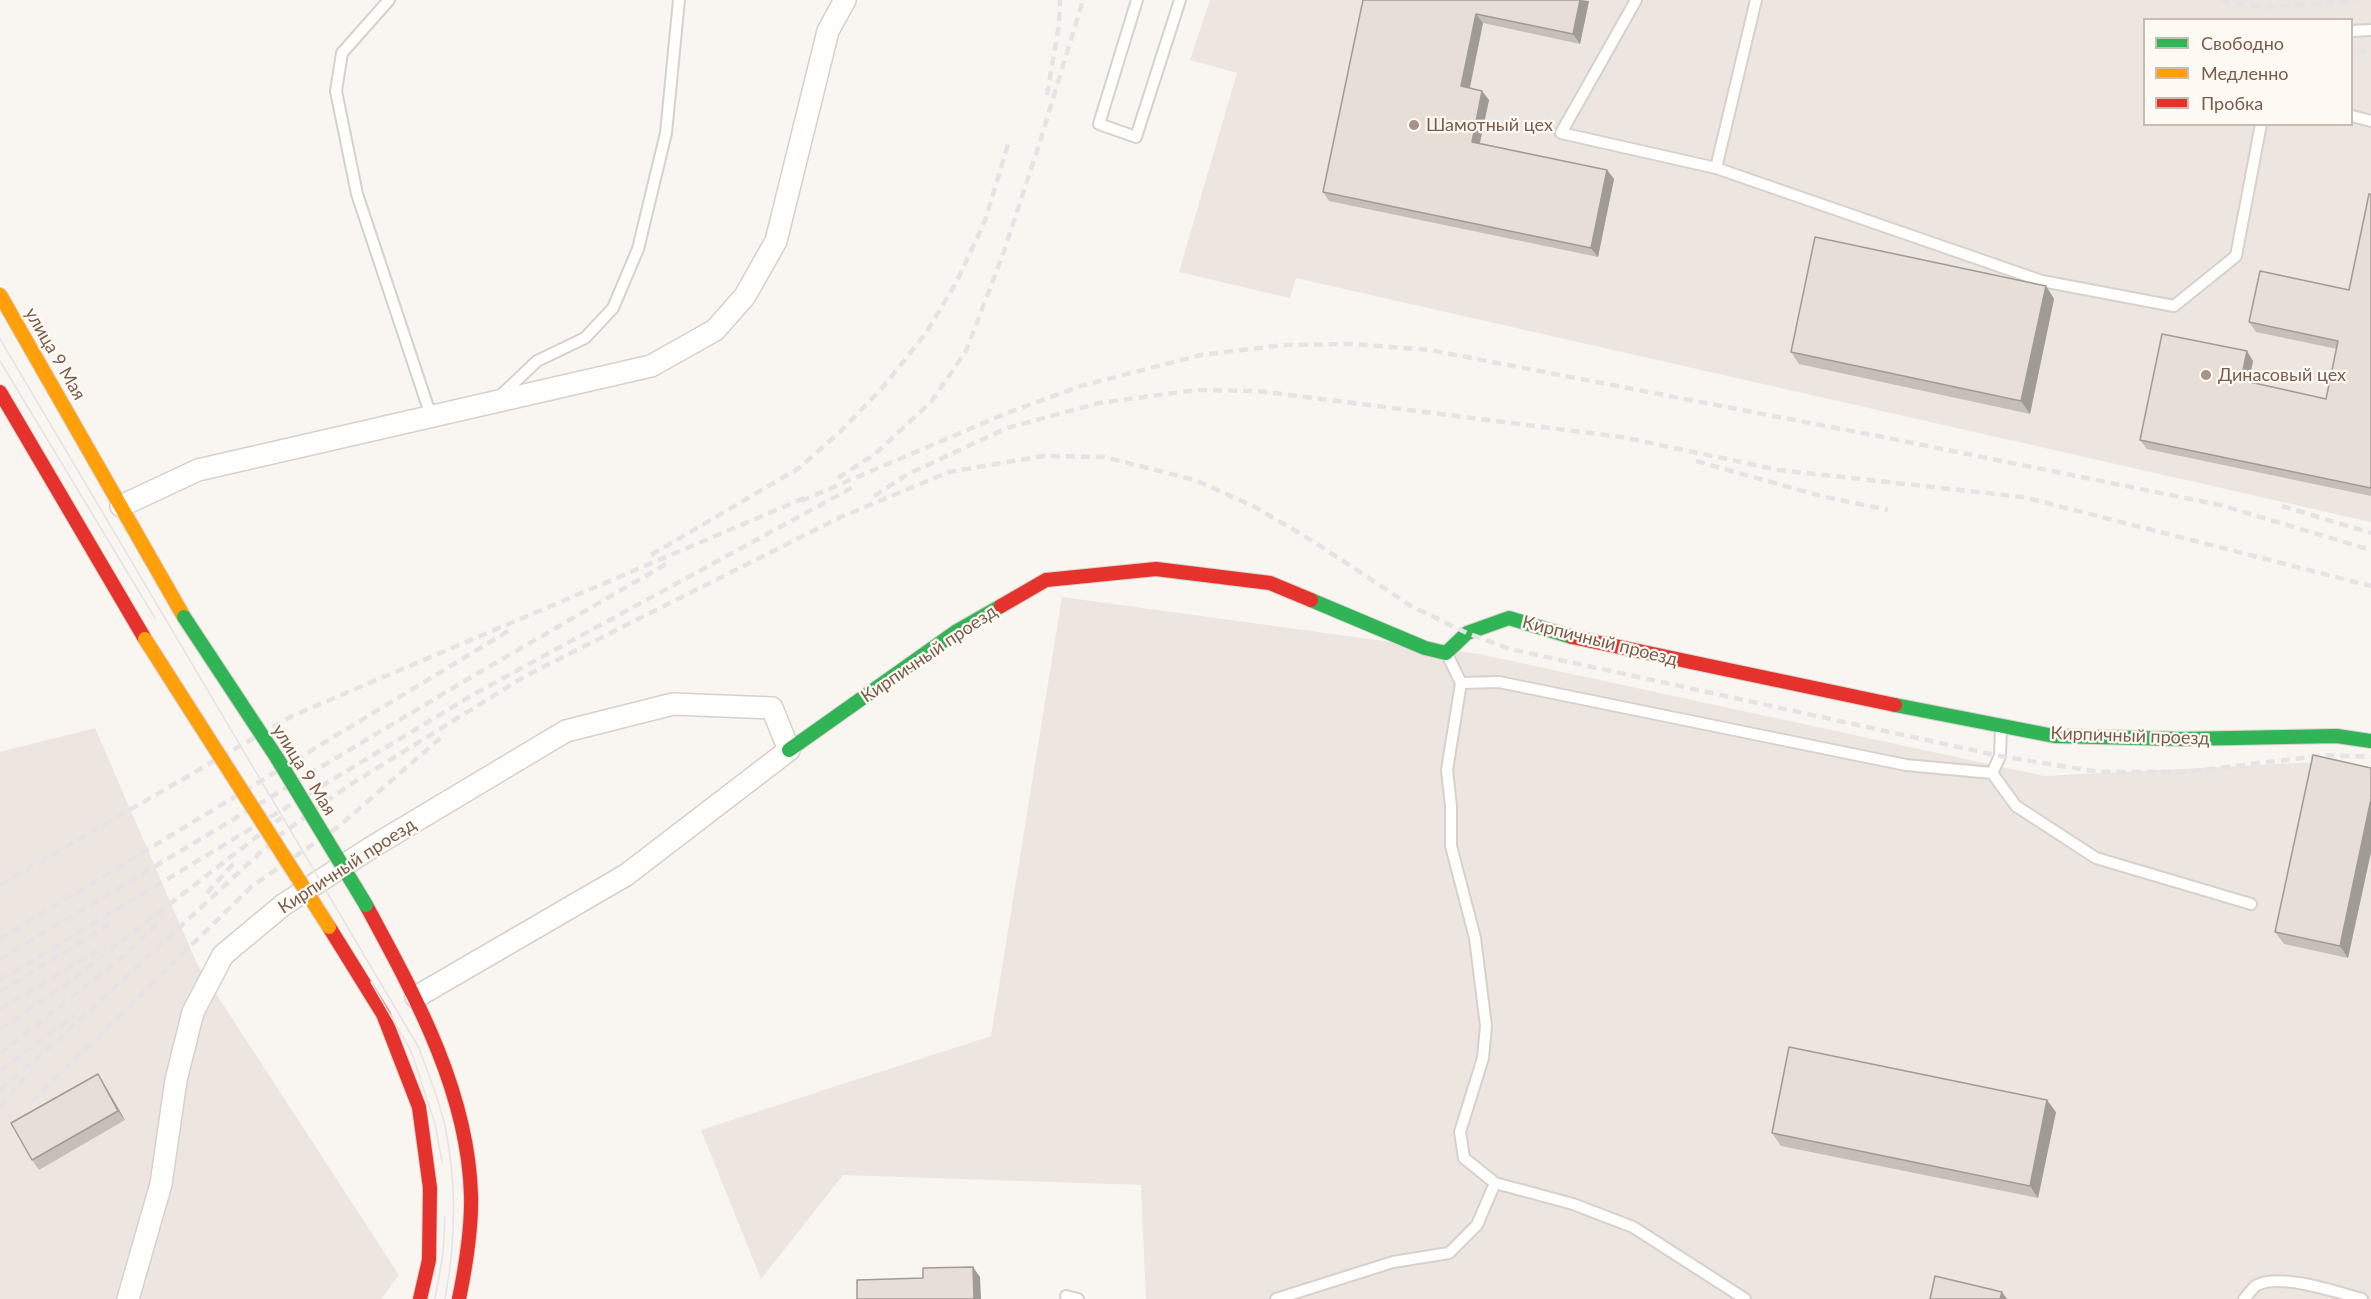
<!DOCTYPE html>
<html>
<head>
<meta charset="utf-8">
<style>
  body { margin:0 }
  #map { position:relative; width:2371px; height:1299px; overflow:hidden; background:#f9f5f0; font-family:Lato,sans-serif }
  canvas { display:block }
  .legend { position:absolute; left:2143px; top:18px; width:210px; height:108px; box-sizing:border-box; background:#fffaf3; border:2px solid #cabbb1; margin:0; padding:8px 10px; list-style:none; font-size:18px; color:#7a5c4d }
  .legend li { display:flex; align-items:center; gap:12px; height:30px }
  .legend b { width:30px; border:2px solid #cabbb1 }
</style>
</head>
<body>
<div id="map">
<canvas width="2371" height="1299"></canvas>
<ul class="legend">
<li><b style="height:8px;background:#30b455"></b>Свободно</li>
<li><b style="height:8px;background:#ff9f0a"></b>Медленно</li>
<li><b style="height:8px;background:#e5322d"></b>Пробка</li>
</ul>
</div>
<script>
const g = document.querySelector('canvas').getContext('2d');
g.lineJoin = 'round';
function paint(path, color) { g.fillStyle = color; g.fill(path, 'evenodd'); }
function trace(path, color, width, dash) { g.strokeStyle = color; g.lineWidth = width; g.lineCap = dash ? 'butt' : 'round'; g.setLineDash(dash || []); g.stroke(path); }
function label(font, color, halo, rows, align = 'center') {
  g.font = font + ' Lato,sans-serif'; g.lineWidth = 4.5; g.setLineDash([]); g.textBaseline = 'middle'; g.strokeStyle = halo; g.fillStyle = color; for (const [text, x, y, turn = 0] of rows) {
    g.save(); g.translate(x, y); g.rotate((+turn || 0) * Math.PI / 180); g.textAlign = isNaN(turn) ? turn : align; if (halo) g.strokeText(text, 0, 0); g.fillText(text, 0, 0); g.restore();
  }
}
paint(new Path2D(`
  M1210,0H2371V522L1296,278L1290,298L1179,272L1237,73L1190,60ZM2144,20H2352V124H2144Z
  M1062,597L1479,654L2044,776L2337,761L2371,768V1299H1146L1141,1185L843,1175L761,1279L701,1130L991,1036Z
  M95,728L198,966L399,1275L381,1299H0V752Z`), '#ede5e0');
const lane = new Path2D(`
  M389,0L342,53L336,91L357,194L431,416
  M1137,0L1099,124L1136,137L1180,0
  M1636,0L1561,133L1716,168L2042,281L2174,306L2236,256L2261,124
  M2352,31L2371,30
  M2352,116L2371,121
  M1716,168L1756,0
  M498,398L537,361L585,338L613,308L638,249L666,133L679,0
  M1447,654L1461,683L1447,770L1451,806V846L1475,938L1486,1026L1483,1058L1460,1132L1464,1158L1495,1183L1573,1204L1633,1227L1745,1299
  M1461,683L1499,682L1906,765L1992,773L2016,806L2096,858L2251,904
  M1992,773L2000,756L2001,727
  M1066,1296L1078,1299
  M1276,1299L1393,1262L1449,1253L1477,1225L1495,1183
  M2244,1299C2248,1295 2252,1288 2257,1285C2282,1273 2336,1292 2362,1299`);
const street = new Path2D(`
  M121,506L198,470L651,366L715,330L745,296L776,241L828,31L845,0
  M128,1299L161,1184L176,1080L193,1012L223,955L283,905L372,847L566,731L673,704L772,708L789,750L626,875L416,997`);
const fast = new Path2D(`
  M1311,600L1425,648L1446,653L1467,633L1509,618L1572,637
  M1895,705L2054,736L2181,739L2337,736L2371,741
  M789,750L957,631L1001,606`);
const slow = new Path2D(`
  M0,295L184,617`);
const jam = new Path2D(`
  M0,392L145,639
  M1001,606L1046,580L1156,569L1270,583L1311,600
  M1572,637L1895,705
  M366,905C414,994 468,1090 471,1195C472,1230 466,1265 459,1299
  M329,927L383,1014L419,1107L430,1188L429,1260L420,1299`);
trace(lane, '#d7d1cb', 14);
trace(street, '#d7d1cb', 24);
trace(fast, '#d9d2cb', 16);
trace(slow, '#d9d2cb', 16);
trace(jam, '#d9d2cb', 16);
trace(lane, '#fefefd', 10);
trace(street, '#fefefd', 21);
trace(fast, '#30b455', 14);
trace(slow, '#ff9f0a', 14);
trace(jam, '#e5322d', 14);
trace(new Path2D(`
  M0,339L419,1048C428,1073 439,1100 445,1126C457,1184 456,1241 445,1299
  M0,361L155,618
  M371,982L411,1051L435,1124L442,1162
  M435,1299L443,1254L445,1216`), '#e6e3e7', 1.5);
trace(new Path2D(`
  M2221,0L2255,7L2291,6L2359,0
  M2358,52L2371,49
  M1047,95L1059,25L1060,0
  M1696,461L1821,496L1888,510
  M838,478L875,454L931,402L966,351L1002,257L1038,148L1083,0
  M874,496L908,474L1007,428L1099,403L1197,390L1258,391L1622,437L1779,470L2023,497L2371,586
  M801,501L1007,413L1081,386L1201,355L1284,345L1352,344L1430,350L1888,438L2220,505L2371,550
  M2282,506L2371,533
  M651,555L799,468L840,432L883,387L926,333L956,283L985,221L1009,141
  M0,885L292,716L807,497
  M207,893L235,862
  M0,939L510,630
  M0,959L468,679L666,564
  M0,980L476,693L857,485
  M0,992L115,921
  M0,1009L97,951
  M0,1029L61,988L281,818
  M0,1054L126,954L163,918
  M0,1071L75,1015
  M0,1090L57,1041L277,837L348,786L527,675L841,517L949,472L1044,456L1104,457L1195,480L1255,507L1316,543L1411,606L1467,633L1510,649L2000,756L2099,772H2187L2326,755L2371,757
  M31,1102L252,886L338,827L445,734
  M0,1107L29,1073`), '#e6e3e7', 4.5, [9, 6]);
const fastBridge = new Path2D(`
  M184,617L277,758L366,905`);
const slowBridge = new Path2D(`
  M145,639L329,927`);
trace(fastBridge, '#dad1cc', 16, []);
trace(slowBridge, '#dad1cc', 16, []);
trace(fastBridge, '#30b455', 14);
trace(slowBridge, '#ff9f0a', 14);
paint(new Path2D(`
  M1363,0L1589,1L1580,44L1483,23L1470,88L1489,100L1480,143L1607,170L1614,179L1598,257L1329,201L1323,192Z
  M2371,194V496L2147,449L2140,440L2253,361L2249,382L2326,399L2337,349L2256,332L2249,322L2349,290Z
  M2046,286L2054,299L2030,414L1799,364L1791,352Z
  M2371,768V852L2348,958L2284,944L2275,932Z
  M98,1074L104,1084L125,1120L39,1170L32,1160Z
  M2056,1112L2038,1198L1781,1146L1772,1133Z`), '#c6bfb9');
paint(new Path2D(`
  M1580,0L1589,1L1580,44L1573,34Z
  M1476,14L1483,23L1468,96L1461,86Z
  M1482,91L1489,100L1478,151L1472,142Z
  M1607,170L1614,179L1598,257L1591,248Z
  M2046,286L2054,299L2030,414L2021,401Z
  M2247,351L2253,361L2247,390L2241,380Z
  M2371,799V852L2348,958L2340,946Z
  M98,1074L104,1084L125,1120L118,1111Z
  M2047,1100L2056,1112L2038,1198L2030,1186Z
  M973,1267L980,1277L981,1299H974Z
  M2002,1292L2007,1299H2000Z`), '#a19b96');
const building = new Path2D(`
  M1363,0H1580L1573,34L1476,14L1461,86L1482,91L1472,142L1607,170L1591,248L1323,192Z
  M2369,194H2371V488L2140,440L2162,334L2247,351L2241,380L2326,399L2338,341L2249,322L2260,271L2349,290Z
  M1815,237L2046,286L2021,401L1791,352Z
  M2313,755L2371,768V799L2340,946L2275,932Z
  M1789,1047L2047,1100L2030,1186L1772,1133Z
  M98,1074L118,1111L32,1160L11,1123Z
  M973,1267L974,1299H857V1280L923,1278V1268Z
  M1935,1276L2002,1292L2000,1299H1930Z`);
paint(building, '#e6ded7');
trace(building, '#a19b96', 1.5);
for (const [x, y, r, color] of [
  [1414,125,6,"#a69286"],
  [2206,375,6,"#a69286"]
]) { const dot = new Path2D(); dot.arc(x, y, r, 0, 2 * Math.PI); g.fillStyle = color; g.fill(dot); trace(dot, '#fffaf3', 2); }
label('18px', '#7a5c4d', '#fffaf3', [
  ["Шамотный цех",1426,125],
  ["Динасовый цех",2218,375]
], 'left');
label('18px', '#7a5c4d', '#fffaf3', [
  ["улица 9 Мая",55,354,60],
  ["Кирпичный проезд",1600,641,14],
  ["Кирпичный проезд",929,654,-34],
  ["Кирпичный проезд",2130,736,2],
  ["улица 9 Мая",304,770,58],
  ["Кирпичный проезд",347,866,-33]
]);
</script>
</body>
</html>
